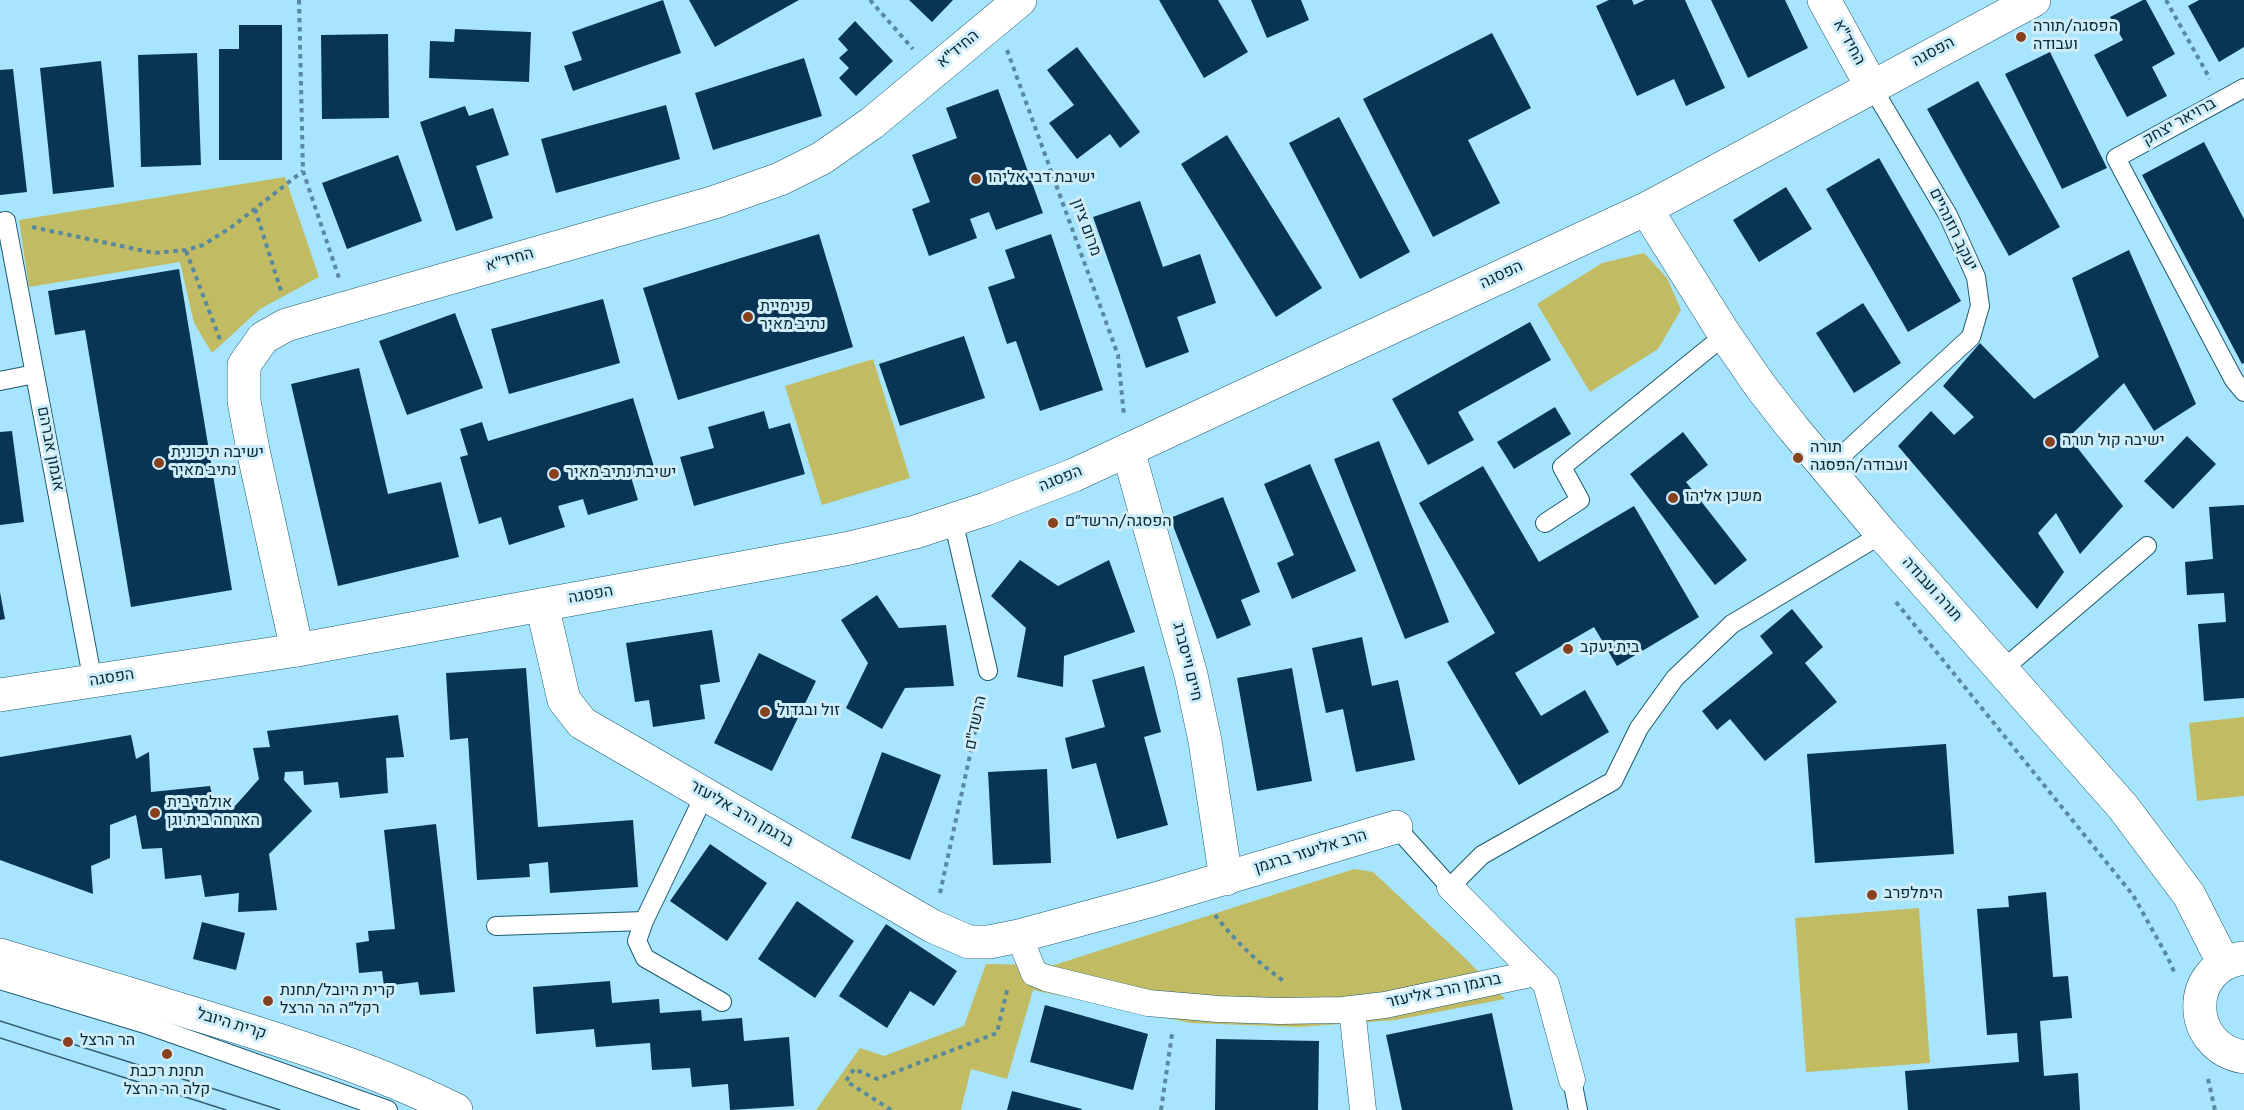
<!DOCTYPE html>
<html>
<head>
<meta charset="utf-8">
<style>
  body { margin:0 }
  canvas { display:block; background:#a7e4fe }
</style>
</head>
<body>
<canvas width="2244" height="1110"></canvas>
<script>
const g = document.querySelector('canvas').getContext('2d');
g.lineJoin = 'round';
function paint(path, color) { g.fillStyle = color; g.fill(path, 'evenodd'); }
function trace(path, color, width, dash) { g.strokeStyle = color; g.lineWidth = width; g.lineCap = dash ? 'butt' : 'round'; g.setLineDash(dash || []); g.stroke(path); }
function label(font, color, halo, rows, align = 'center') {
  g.font = font + ' Overpass,Heebo,sans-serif'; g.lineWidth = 6; g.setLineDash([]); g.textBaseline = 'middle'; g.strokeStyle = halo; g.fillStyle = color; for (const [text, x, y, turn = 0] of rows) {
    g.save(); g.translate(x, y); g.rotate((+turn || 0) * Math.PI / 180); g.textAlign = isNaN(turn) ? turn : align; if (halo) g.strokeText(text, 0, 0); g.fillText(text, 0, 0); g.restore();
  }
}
paint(new Path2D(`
  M285,177L319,277L260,309L212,353L194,323L180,262L29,287L19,220Z
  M1644,253L1667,278L1681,310L1658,349L1590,392L1537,304L1602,263Z
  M873,359L910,478L822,505L785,386Z
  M2244,717V796L2197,801L2189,723Z
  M1354,869L1373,872L1465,958L1505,999L1396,1020L1299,1027L1191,1023L1033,990L1007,1079L971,1069L961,1110H816L860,1048L884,1056L964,1026L986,964L1054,965Z
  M1919,908L1930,1063L1806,1072L1795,918Z`), '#c1bc64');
paint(new Path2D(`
  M663,0L681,53L573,91L564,66L582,60L572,32Z
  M689,0H799L715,47Z
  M909,0H953L932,22Z
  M1159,0H1218L1248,52L1204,78Z
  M1251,0H1301L1309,20L1267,38Z
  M1609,0H1632L1634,5L1645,0H1685L1725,88L1686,106L1674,79L1637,96L1596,6Z
  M1711,0H1785L1808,48L1748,78Z
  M2143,0H2146L2175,54L2152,67L2167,96L2127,117L2094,55L2123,40L2110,17Z
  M2199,0H2244V47L2219,62L2188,6Z
  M855,21L893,61L856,96L839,78L849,68L839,58L848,50L838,39Z
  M239,25H282V160H219V49H239Z
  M455,29L531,32L529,82L429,78L430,41L454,42Z
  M1492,33L1531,108L1468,140L1500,203L1433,237L1363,99Z
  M388,34L389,118L322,119L321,35Z
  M1077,47L1140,132L1120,148L1110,134L1077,159L1049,123L1074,105L1047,70Z
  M2050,52L2107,168L2062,189L2005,74Z
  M197,53L201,165L141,167L138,55Z
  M804,58L822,116L713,150L695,93Z
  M101,61L114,187L53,194L40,68Z
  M13,69L27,192L0,195V70Z
  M1978,81L2060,227L2009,256L1927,109Z
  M998,89L1043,213L996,230L989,212L970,219L977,238L929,256L912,209L930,202L912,155L957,138L946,108Z
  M666,105L680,159L556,193L541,139Z
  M465,106L469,116L493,108L509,155L476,166L493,218L456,231L420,122Z
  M1339,117L1410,252L1360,279L1289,143Z
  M1227,135L1322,288L1276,317L1181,164Z
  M2204,142L2244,219V363L2242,364L2142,175Z
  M398,155L422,221L347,249L322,183Z
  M1879,158L1961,301L1908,332L1826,189Z
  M1786,187L1812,229L1759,262L1733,220Z
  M1140,201L1163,267L1200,254L1216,303L1177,317L1189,352L1146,368L1093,217Z
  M819,234L853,347L678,400L643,288Z
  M1051,234L1103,390L1040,411L1016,341L1007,344L988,287L1015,278L1005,250Z
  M2129,250L2196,404L2154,431L2124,383L2069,437L2123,506L2080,554L2056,513L2038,533L2064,572L2037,609L1898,446L1931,411L1954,435L1974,417L1943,386L1980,343L2034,399L2099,357L2072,278Z
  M179,269L232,590L131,607L85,330L55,335L48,291Z
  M603,299L620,363L509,394L491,329Z
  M1863,303L1901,363L1854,393L1816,333Z
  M455,313L483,388L407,415L379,341Z
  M1530,322L1551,360L1458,412L1474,440L1428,465L1392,399Z
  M964,336L985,398L900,426L879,364Z
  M359,368L388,494L441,482L459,557L338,586L291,384Z
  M633,398L655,470L631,477L638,500L588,515L583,499L558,506L565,527L509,545L501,517L479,524L460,457L468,455L460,429L482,422L488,441Z
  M1555,407L1571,434L1514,469L1497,442Z
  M764,411L769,429L790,423L805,474L694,506L680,457L714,448L708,427Z
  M12,431L24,522L0,525V432Z
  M1683,432L1708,465L1686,482L1747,560L1715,585L1630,474Z
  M2187,436L2216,464L2173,509L2144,481Z
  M1379,441L1449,622L1405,639L1334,459Z
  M1310,464L1356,571L1292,599L1277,563L1294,555L1264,484Z
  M1483,466L1539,562L1634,506L1699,617L1617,666L1594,627L1515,673L1541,716L1585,690L1609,732L1519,785L1447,662L1495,633L1419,503Z
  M1223,497L1260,592L1241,600L1251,625L1217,639L1170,518Z
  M2244,505V698L2204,701L2198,624L2226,622L2224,593L2187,595L2185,562L2213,559L2209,507Z
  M1020,560L1058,586L1109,560L1135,632L1064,656L1063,687L1017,677L1026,628L991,596Z
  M0,592L5,619L0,620Z
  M877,595L899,628L946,625L954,686L905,688L882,729L846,708L868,663L841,620Z
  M1792,609L1823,647L1805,663L1837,702L1765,761L1730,719L1717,730L1702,711L1773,653L1760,636Z
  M712,630L720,682L700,685L705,719L653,727L649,700L635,702L626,643Z
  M1362,637L1372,686L1398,680L1415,760L1356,772L1343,709L1326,713L1312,648Z
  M759,653L816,681L772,771L714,743Z
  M1144,666L1161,732L1144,737L1168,825L1117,839L1096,763L1072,769L1065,738L1105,727L1092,680Z
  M526,668L538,827L633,820L638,887L550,893L548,862L529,864L530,877L477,880L468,738L450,740L446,673Z
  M1292,668L1312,781L1257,791L1237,678Z
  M398,715L404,757L386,758L388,793L340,798L338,782L304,785L303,771L285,772L284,780L312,811L269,854L277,910L238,912L239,893L205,897L201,875L165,879L162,848L142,849L136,815L110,825V858L91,866L93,894L0,860V757L131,735L136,759L149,752L151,792L210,786L215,806H235L259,779L253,748L270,747L267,731Z
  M1946,744L1954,854L1815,863L1807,754Z
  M882,752L941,775L910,860L851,838Z
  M1047,769L1051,863L993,865L988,772Z
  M436,824L455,992L420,995L418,982L384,986L382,971L359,973L356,943L369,941L368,931L395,929L384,830Z
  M710,844L767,883L727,941L670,901Z
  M2046,892L2053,977L2068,976L2072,1018L2040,1021L2044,1076L2078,1073L2080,1110H1908L1905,1071L2019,1062L2017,1033L1987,1035L1977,909L2009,907L2008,896Z
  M797,901L854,941L815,998L758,959Z
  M202,922L245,933L236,970L193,959Z
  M886,924L957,971L934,1006L910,991L887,1028L839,996Z
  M610,981L612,1003L659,999L660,1013L701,1010L702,1021L742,1018L744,1041L789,1037L794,1106L730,1110L728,1084L692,1087L690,1068L652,1070L650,1043L596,1047L594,1029L536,1034L533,987Z
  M1045,1005L1148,1034L1133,1090L1030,1062Z
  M1492,1013L1513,1110H1402L1386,1035Z
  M1216,1039L1319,1041L1318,1110H1215Z
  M1012,1091L1082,1109L1081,1110H1007Z`), '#093555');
const service = new Path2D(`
  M2244,88L2116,158L2234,380L2244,392
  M0,222L6,221L93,682
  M0,381L35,374
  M1827,469L1971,337L1980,306L1976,277L1948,215L1872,87
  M953,520L988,671
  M1545,523L1580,500L1562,467L1725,335
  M2002,670L2147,546
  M1396,827L1450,887L1482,855L1613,781L1639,728L1675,678L1732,624L1882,534
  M644,921L637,941L645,958L722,1002
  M496,926L644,921L705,794
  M0,980L148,1025L388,1110
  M1572,1080L1578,1110`);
const pedestrian = new Path2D(`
  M1450,887L1546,984L1572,1080
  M1019,936L1034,973L1046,978L1148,1003L1218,1009L1280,1011L1342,1010L1385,1005L1535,973
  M1352,1009L1363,1110`);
const minor = new Path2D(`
  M1824,0L1872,87
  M1128,450L1191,675L1205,741L1226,879
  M542,605L564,700L582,723L932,926L969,942H989L1019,936L1152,900L1396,827
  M297,650L253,450L244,401V365L263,338L286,325L715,202L780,179L822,158L872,123L1020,0`);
const tertiary = new Path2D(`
  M1646,209L1725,335L1761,387L1793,428L1882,534L2123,807L2189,895L2224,964
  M0,695L297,650L850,548L915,532L986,509L1074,475L1646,209L2034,0
  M2244,958C2185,965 2185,1047 2244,1057`);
const secondary = new Path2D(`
  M0,955C68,975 137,996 205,1017C290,1043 376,1070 456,1110`);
trace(service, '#1c5a70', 20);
trace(pedestrian, '#1c5a70', 27);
trace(minor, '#1c5a70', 34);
trace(tertiary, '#1c5a70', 34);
trace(secondary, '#1c5a70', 34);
trace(new Path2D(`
  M299,0L303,171L339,278
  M870,0L913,49
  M2166,0L2210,79
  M1007,50L1118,355L1124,416
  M255,209L282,294
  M32,227L154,253L186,250L203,245L233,226L303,171
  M186,251L221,342
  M1896,602L2133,895L2168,958L2175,974
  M940,893L983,695
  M1215,915C1235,941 1258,963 1285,982
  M2208,1079L2215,1110
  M891,1110L846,1081L854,1069L877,1079L997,1033L1008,986
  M1161,1110L1172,1034`), '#59899d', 4, [4.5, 4.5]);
trace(service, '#fff', 18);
trace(pedestrian, '#fff', 26);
trace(minor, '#fff', 33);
trace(tertiary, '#fff', 33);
trace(secondary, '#fff', 33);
trace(new Path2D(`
  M0,1021L280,1110
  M0,1038L226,1110`), '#345e6e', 1.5);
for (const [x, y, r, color] of [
  [2021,37,6,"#88411d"],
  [976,179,6,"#88411d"],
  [748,317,6,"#88411d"],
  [2050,442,6,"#88411d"],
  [1798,458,6,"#88411d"],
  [159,463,6,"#88411d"],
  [554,474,6,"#88411d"],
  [1673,498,6,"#88411d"],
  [1053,523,6,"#88411d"],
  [1568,649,6,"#88411d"],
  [765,712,6,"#88411d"],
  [155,813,6,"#88411d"],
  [1872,895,6,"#88411d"],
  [268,1001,6,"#88411d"],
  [68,1042,6,"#88411d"],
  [167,1054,6,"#88411d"]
]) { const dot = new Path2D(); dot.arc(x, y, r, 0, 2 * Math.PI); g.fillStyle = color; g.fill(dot); trace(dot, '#cfedf9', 2); }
label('16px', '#052834', '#cfedf9', [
  ["הפסגה/תורה",2033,28],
  ["ועבודה",2033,46],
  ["ישיבת דבי אליהו",988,179],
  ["פנימיית",760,308],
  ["נתיב מאיר",760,326],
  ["ישיבה קול תורה",2062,442],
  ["תורה",1810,449],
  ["ועבודה/הפסגה",1810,467],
  ["ישיבה תיכונית",171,454],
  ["נתיב מאיר",171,472],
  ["ישיבת נתיב מאיר",566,474],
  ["משכן אליהו",1685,498],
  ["הפסגה/הרשד״ם",1065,523],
  ["בית יעקב",1580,649],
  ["זול ובגדול",777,712],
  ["אולמי בית",167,804],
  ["הארחה בית וגן",167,822],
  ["הימלפרב",1884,895],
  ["קרית היובל/תחנת",280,992],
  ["רקל״ה הר הרצל",280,1010],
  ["הר הרצל",80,1042],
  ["תחנת רכבת",167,1073,"center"],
  ["קלה הר הרצל",167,1091,"center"]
], 'left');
label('16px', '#052834', '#cfedf9', [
  ["החיד\"א",1848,43,61],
  ["החיד\"א",959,50,-40],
  ["הפסגה",1934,53,-28],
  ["ברויאר יצחק",2180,123,-29],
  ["מרום ציון",1085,228,70],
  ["יעקב רוזנהיים",1952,230,64],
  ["החיד\"א",510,261,-16],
  ["הפסגה",1502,276,-25],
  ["אגמון אברהם",49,449,79],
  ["הפסגה",1061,480,-22],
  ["תורה ועבודה",1931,590,48],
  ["הפסגה",591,596,-10],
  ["חיים וייסברג",1186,662,76],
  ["הפסגה",112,679,-9],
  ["הרשד\"ם",977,723,-78],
  ["ברגמן הרב אליעזר",741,815,30],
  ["הרב אליעזר ברגמן",1311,853,-17],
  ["ברגמן הרב אליעזר",1444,992,-12],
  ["קרית היובל",231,1025,17]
]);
</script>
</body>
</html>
